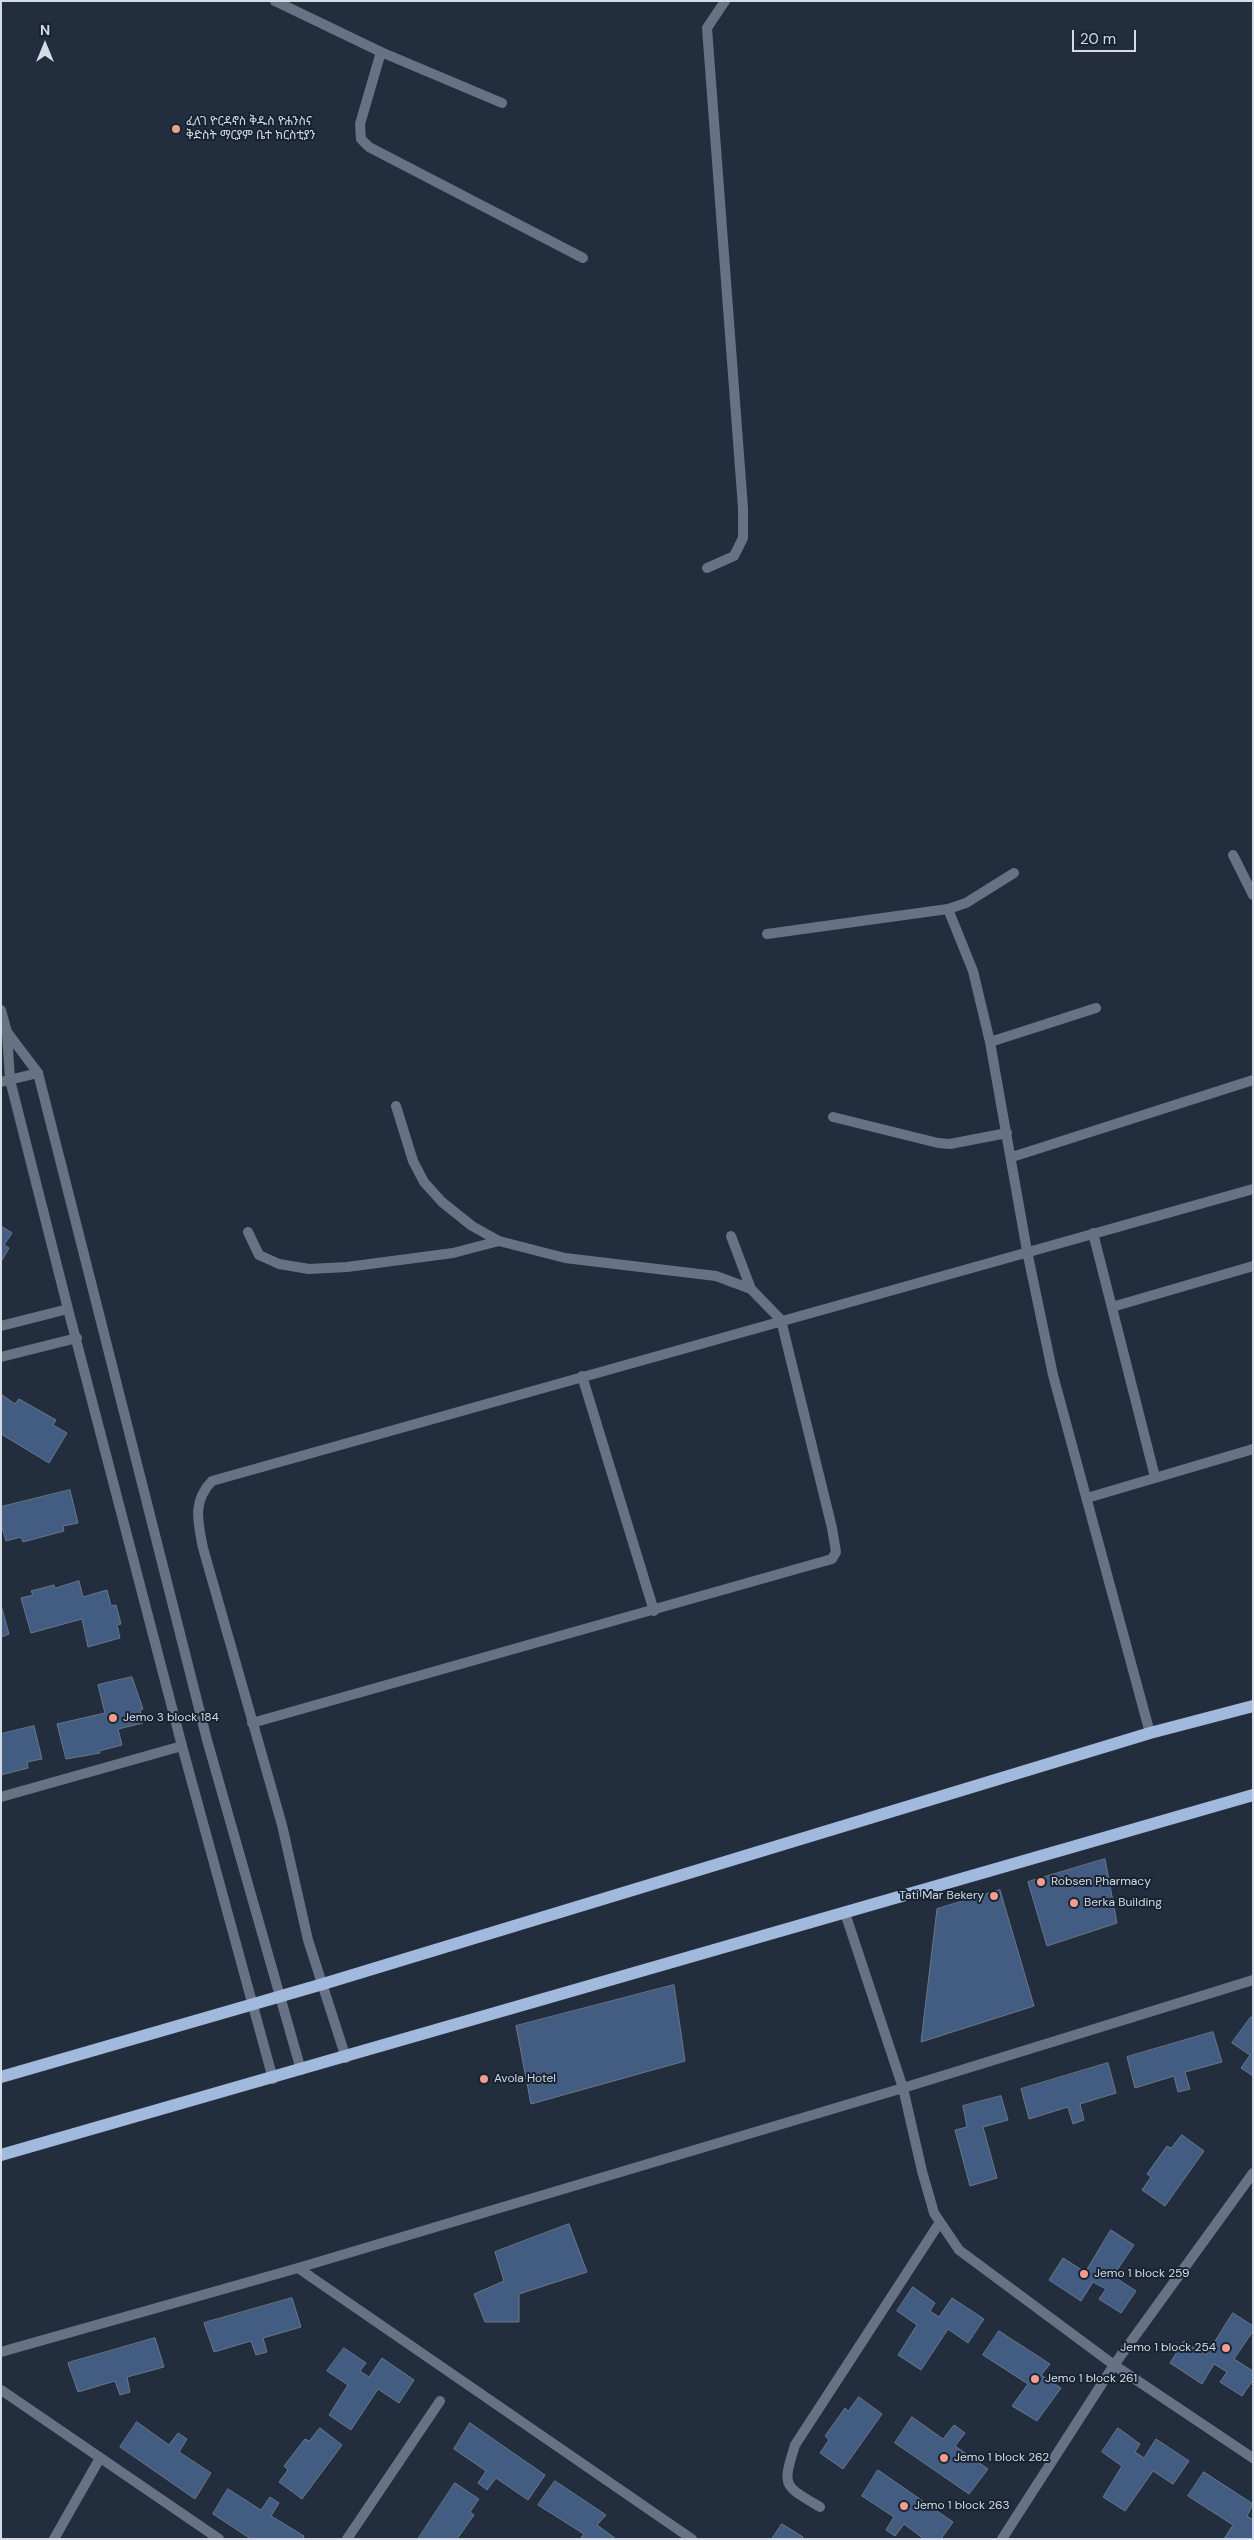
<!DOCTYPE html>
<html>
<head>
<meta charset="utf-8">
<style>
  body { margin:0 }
  #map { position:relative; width:1254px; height:2540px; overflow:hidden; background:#222d3d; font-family:"DM Sans",sans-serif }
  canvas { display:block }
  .frame { position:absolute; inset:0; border:2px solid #d4dbe5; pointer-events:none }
  .north { position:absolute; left:20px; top:20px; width:50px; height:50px; -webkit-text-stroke:4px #182332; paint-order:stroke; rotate:0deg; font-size:14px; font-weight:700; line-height:20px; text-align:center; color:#d4dbe5 }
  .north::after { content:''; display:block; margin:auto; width:18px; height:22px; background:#d4dbe5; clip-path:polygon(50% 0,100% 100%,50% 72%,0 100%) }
  .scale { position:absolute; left:1072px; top:30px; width:64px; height:22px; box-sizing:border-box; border:2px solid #d4dbe5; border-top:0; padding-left:6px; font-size:15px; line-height:18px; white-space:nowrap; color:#d4dbe5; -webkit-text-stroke:4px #182332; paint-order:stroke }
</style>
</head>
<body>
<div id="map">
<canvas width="1254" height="2540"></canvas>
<div class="frame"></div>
<div class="north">N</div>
<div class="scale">20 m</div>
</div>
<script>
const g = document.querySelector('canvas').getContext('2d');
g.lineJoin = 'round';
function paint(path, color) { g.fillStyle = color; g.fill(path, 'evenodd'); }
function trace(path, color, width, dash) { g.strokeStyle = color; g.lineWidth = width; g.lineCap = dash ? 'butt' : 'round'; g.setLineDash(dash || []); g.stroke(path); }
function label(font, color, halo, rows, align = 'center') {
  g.font = font + ' "DM Sans","Noto Sans Ethiopic",sans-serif'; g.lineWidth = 4; g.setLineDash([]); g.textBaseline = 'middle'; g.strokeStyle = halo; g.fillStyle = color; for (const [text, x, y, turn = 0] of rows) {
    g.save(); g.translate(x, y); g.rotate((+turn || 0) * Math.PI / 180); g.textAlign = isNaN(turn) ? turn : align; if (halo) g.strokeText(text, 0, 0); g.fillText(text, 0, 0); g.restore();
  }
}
const building = new Path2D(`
  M1,1226L12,1233L4,1245L9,1248L1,1262Z
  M2,1395L15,1404L19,1399L56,1420L53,1425L67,1433L49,1463L1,1434Z
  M70,1490L78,1523L63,1526L64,1531L23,1542L21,1537L6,1541L1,1524V1507Z
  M79,1581L83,1597L107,1590L111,1606L116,1605L121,1624L117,1625L120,1638L88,1647L82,1619L31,1633L21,1598L33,1595L31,1591L54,1585L55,1588Z
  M1,1605L9,1634L1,1637Z
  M132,1677L143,1709L140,1710L143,1723L118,1729L122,1745L99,1751L100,1753L66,1759L57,1724L105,1713L98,1685Z
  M34,1726L42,1759L27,1762L28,1768L1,1775V1734Z
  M1105,1859L1117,1923L1047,1946L1028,1882Z
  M1000,1890L1034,2006L921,2042L937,1909Z
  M674,1985L685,2061L531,2104L516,2026Z
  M1251,2017L1253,2018V2076L1241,2068L1250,2055L1232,2043Z
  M1213,2032L1222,2062L1185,2072L1190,2089L1178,2092L1174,2076L1135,2088L1127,2057Z
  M1108,2063L1116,2093L1080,2104L1084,2120L1073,2124L1068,2107L1029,2119L1021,2089Z
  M1001,2096L1008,2120L983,2127L997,2178L970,2186L955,2130L967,2127L963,2106Z
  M1182,2135L1204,2151L1165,2206L1142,2190L1151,2177L1147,2174L1167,2146L1171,2148Z
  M569,2224L587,2272L519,2294V2322H485L474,2294L504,2281L495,2252Z
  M1111,2230L1134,2245L1113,2276L1136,2291L1121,2313L1099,2299L1106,2289L1093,2282L1081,2301L1049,2280L1063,2258L1085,2272Z
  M913,2287L935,2303L930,2311L939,2317L952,2298L984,2319L968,2343L948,2329L921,2370L898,2355L917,2325L897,2311Z
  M292,2298L301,2327L263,2338L267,2352L256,2355L251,2341L214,2352L204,2323Z
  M1233,2313L1253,2326V2331L1234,2359L1253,2371V2380L1242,2396L1220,2382L1227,2372L1214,2364L1202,2384L1170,2363L1184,2341L1206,2355Z
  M999,2331L1050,2364L1041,2375L1061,2388L1037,2421L1012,2406L1028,2384L983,2355Z
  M155,2338L164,2367L127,2377L130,2392L120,2395L115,2381L78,2392L68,2363Z
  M344,2348L366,2363L360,2371L369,2377L382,2358L414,2380L399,2403L378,2389L351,2430L329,2415L348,2385L327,2371Z
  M859,2397L882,2414L843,2469L820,2453L829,2440L825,2436L845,2408L848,2411Z
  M912,2417L943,2439L954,2425L965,2433L955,2446L988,2469L969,2494L895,2443Z
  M137,2422L169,2445L178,2433L187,2439L179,2452L211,2473L195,2499L120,2447Z
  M470,2423L545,2475L528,2500L496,2478L487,2490L478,2483L486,2471L454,2449Z
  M320,2428L342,2445L302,2499L279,2482L288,2470L284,2466L305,2439L309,2441Z
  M1118,2428L1140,2444L1135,2452L1144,2458L1156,2439L1189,2461L1173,2484L1153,2471L1125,2511L1103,2497L1122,2466L1102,2452Z
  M878,2470L953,2522L941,2539H924L904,2524L895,2536L886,2530L894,2517L862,2496Z
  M1204,2472L1253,2504L1247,2516L1253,2520V2539H1224L1233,2525L1188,2496Z
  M555,2481L606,2515L597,2525L616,2539H580L584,2534L538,2505Z
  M455,2483L479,2499L470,2512L474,2515L457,2539H418Z
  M228,2489L261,2510L270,2497L279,2503L271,2516L304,2536L303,2539H251L213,2514Z
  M782,2524L803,2537L802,2539H772Z`);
paint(building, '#435d82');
trace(building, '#6a7789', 1);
trace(new Path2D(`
  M707,568L734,556L743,538V508L707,28L725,1
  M1233,855L1253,895
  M948,909L973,971L990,1042L1027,1251L1053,1375L1150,1733
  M767,934L948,909L966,903L1014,873
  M990,1042L1096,1008
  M396,1106L413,1161L424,1182L442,1202L472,1226L499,1241L565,1258L716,1276L751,1289
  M833,1117L938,1143L950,1144L1007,1133
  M1012,1157L1253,1080
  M248,1232L259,1255L279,1264L309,1269L347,1267L453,1253L499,1241
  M1093,1233L1155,1477
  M1112,1307L1253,1266
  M582,1376L654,1611
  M1087,1498L1253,1449
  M252,1723L832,1559L836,1552L832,1528L781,1320L751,1289L731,1236
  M346,2058L308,1940L282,1825L203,1548C198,1523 192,1501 212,1481L1253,1189
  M347,2539L440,2401`), '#677384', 10);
trace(new Path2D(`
  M275,1L381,52L502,103
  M381,52L360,124L361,139L369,147L583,258
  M1,1010L7,1032
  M1,1082L38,1073
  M1,1797L182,1746
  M845,1913L903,2088L1253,1980
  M298,2268L692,2539
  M1,2352L298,2268L903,2088L922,2171L934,2213L959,2250L1114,2365L1253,2458
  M820,2507C783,2485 782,2487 795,2445L940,2222
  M54,2539L100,2458
  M1002,2539L1114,2365L1253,2173`), '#677384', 10);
trace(new Path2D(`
  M7,1032L38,1073L207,1740L301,2070
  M7,1033L10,1080L68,1309L182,1746L273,2079
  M1,1326L68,1309
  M1,1357L77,1338
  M1,2390L219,2539`), '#677384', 10);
trace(new Path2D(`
  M1,2077L323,1984L1150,1733L1253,1706
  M1,2155L1253,1795`), '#a1b9dd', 12);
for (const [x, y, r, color] of [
  [176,129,5,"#f49d8d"],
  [113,1718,5,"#f49d8d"],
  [1041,1882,5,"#f49d8d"],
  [994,1896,5,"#f49d8d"],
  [1074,1903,5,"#f49d8d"],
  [484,2079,5,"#f49d8d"],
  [1084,2274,5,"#f49d8d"],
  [1226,2348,5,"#f49d8d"],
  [1035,2379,5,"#f49d8d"],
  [944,2458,5,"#f49d8d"],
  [904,2506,5,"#f49d8d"]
]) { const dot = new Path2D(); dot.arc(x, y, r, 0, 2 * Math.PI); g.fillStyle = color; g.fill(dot); trace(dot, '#182332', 2); }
label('12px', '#d4dbe5', '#182332', [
  ["ፈለገ ዮርዳኖስ ቅዱስ ዮሐንስና",186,122],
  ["ቅድስት ማርያም ቤተ ክርስቲያን",186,136],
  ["Jemo 3 block 184",123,1718],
  ["Robsen Pharmacy",1051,1882],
  ["Tati Mar Bekery",984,1896,"right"],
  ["Berka Building",1084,1903],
  ["Avola Hotel",494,2079],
  ["Jemo 1 block 259",1094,2274],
  ["Jemo 1 block 254",1216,2348,"right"],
  ["Jemo 1 block 261",1045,2379],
  ["Jemo 1 block 262",954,2458],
  ["Jemo 1 block 263",914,2506]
], 'left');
</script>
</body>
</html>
